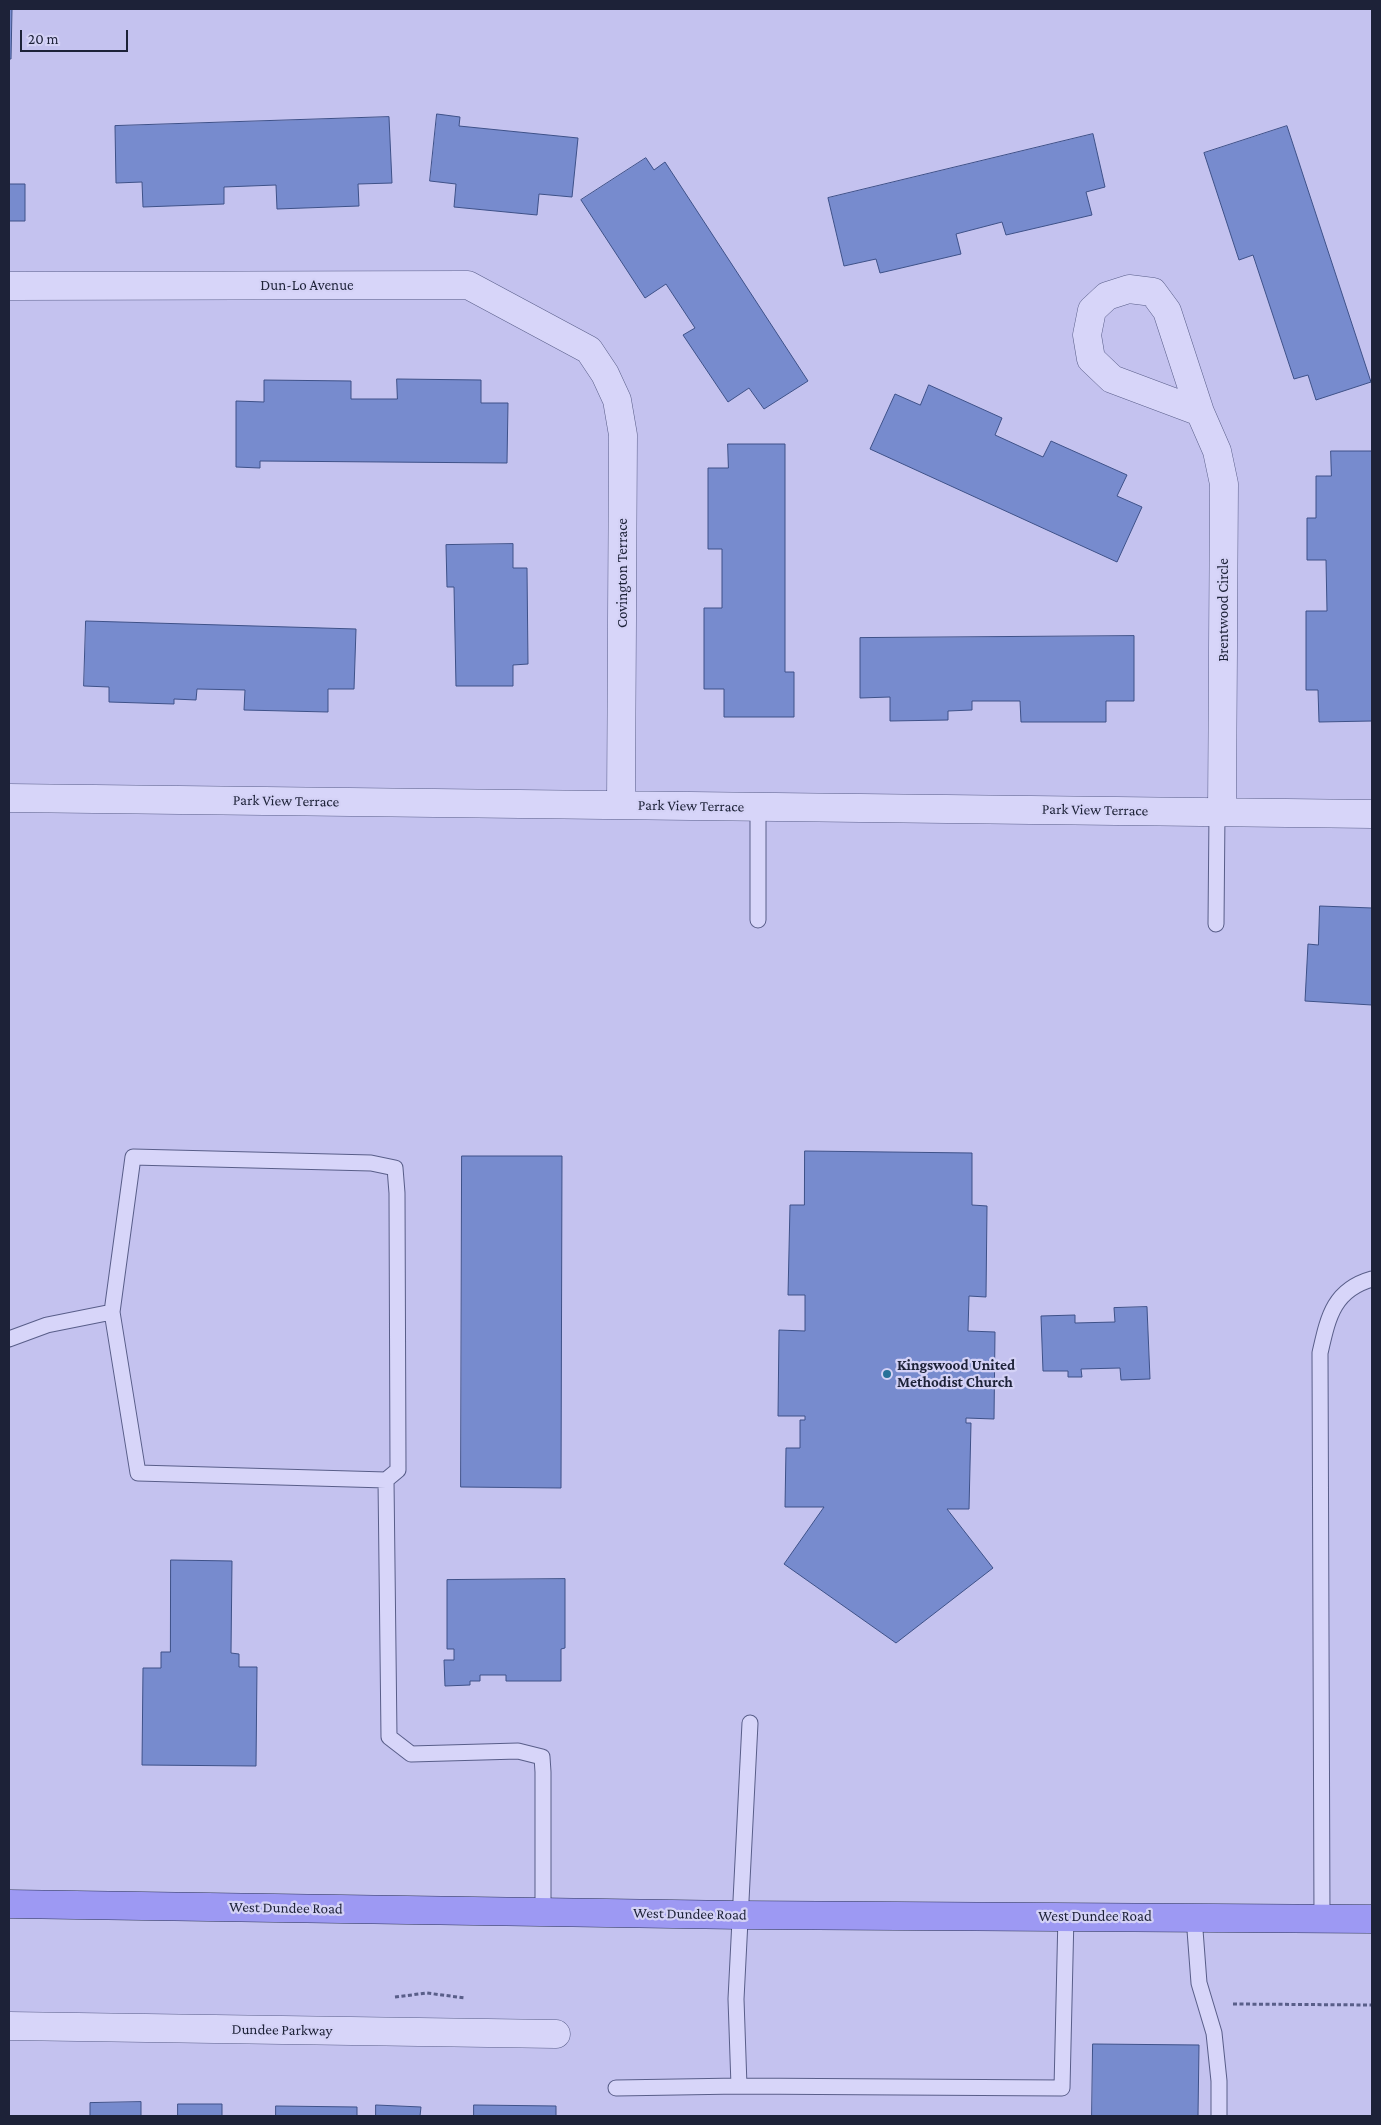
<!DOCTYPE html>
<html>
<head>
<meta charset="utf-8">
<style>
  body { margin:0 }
  #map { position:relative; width:1381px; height:2125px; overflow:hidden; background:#c4c2ef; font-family:"Crimson Pro",serif }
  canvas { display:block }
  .frame { position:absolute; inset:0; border:10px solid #1d2238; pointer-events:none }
  .scale { position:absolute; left:20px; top:30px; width:108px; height:22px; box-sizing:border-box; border:2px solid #1d2238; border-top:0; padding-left:6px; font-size:15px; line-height:18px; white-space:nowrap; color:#1d2238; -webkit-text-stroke:4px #d4d2f6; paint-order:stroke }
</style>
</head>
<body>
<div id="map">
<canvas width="1381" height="2125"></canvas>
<div class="frame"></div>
<div class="scale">20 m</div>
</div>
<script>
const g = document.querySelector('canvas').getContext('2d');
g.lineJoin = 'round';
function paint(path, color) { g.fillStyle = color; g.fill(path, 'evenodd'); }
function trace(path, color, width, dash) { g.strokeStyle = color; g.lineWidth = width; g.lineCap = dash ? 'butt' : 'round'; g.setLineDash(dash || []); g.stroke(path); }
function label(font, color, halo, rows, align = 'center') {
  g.font = font + ' "Crimson Pro",serif'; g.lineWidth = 4.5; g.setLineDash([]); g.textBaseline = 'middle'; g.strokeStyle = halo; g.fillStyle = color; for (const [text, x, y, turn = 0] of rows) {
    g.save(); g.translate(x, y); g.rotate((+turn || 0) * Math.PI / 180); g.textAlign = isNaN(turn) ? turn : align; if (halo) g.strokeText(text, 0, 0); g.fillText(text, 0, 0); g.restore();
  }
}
const building = new Path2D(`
  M9,9H12L11,59H9Z
  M437,114L460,117L459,126L578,138L572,197L539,194L537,215L454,207L456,184L430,181Z
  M389,117L392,183L358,184L359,206L277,209L276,185L224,187V204L143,207L142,182L116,183L115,126Z
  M1287,126L1371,382L1316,400L1308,375L1294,379L1253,255L1239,260L1204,153Z
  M1093,134L1105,187L1086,192L1092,215L1006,235L1002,222L956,234L961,254L880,273L876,259L844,266L828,198Z
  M646,158L654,170L665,162L808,381L764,409L749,388L728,402L683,335L695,328L666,284L645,298L581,200Z
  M9,184H25V221H9Z
  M397,379L481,380V403H508L507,463L260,461V468L236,467V401L264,402V380L351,381V399H397Z
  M929,385L1002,418L995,435L1043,457L1051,441L1127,475L1117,496L1142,507L1117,562L870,449L895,394L920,405Z
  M728,444H785V672H794V717H724V689H704V608H722V549H708V468H728Z
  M1331,451H1372V721L1319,722L1318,690H1306V611H1327L1326,560H1307V518H1316V476H1331Z
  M513,544V568H527L528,664L513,665V686H456L454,587H447L446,545Z
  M86,621L356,629L354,689H328V712L244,710L245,690L197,689L196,700L174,699V704L109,702V687L84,686Z
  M1134,636V701H1106V722H1021L1020,701H972V710L948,711V720L890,721V697L860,698V638Z
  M1320,906L1372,908V1005L1305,1001L1308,944L1318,945Z
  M805,1151L972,1153V1205L987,1206L986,1297L969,1296L968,1331L995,1332L994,1419L966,1418V1423H971L969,1509H947L993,1568L896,1643L784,1564L824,1507H785L786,1448H800V1420H805V1416H778L779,1330L805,1331V1295H788L790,1205H804Z
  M462,1156H562L561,1488L461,1487Z
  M1147,1307L1150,1379L1121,1380L1120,1368L1081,1369L1082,1377H1068V1371H1043L1041,1316L1075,1315V1323L1115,1322L1114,1308Z
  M171,1560L232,1561L231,1653L239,1654V1667H257L256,1766L142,1765L143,1668H161V1652H170Z
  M565,1579V1648L561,1649V1681H506V1675H480V1681H470V1685L445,1686L444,1660H454V1649H447V1580Z
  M1093,2044L1199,2045L1198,2116H1092Z
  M141,2102V2116H90V2103Z
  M178,2104H222V2116H178Z
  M376,2105L421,2107L420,2116H376Z
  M474,2105L556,2106V2116H474Z
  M276,2106L357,2107V2116H276Z`);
paint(building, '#778bce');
trace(building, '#3e5188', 1);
const lane = new Path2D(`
  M758,806V920
  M1216,924L1217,812
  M133,1157L371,1163L395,1168L397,1193L398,1470L386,1480L138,1473L112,1312Z
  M9,1339L47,1325L112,1312
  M386,1480L389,1737L411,1754L518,1751L542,1757L543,1772V1912
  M1194,1917L1199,1983L1214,2033L1219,2081V2116
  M1322,1918L1320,1353C1328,1318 1333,1290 1372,1279
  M739,2086L736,1999L750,1723
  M616,2088L739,2086L1062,2088L1066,1915`);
const street = new Path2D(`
  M9,286L468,285L589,350L605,374L617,400L623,435L621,805
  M1200,412L1112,379L1091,359L1087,335L1092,310L1107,296L1129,289L1153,292L1167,311L1200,412L1217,451L1224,484L1222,812
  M9,798L1372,814
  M9,2026L556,2034`);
const primary = new Path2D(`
  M9,1904L739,1915L1372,1919`);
trace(lane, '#595e89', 17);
trace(street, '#595e89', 29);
trace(primary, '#2d3556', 29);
trace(new Path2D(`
  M395,1997L427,1993L465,1998
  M1233,2004L1372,2005`), '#595e89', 3, [4, 2.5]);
trace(lane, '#d7d5f9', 15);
trace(street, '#d7d5f9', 28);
trace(primary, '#9d99f3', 28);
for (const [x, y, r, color] of [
  [887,1374,5,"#287299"]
]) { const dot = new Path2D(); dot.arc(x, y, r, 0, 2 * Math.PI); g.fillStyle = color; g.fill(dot); trace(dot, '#d4d2f6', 2); }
label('15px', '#1d2238', '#d4d2f6', [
  ["Dun-Lo Avenue",307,285],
  ["Covington Terrace",622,573,-90],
  ["Brentwood Circle",1223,610,-90],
  ["Park View Terrace",286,801,1],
  ["Park View Terrace",691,806,1],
  ["Park View Terrace",1095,810,1],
  ["West Dundee Road",286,1908,1],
  ["West Dundee Road",690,1914,1],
  ["West Dundee Road",1095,1916],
  ["Dundee Parkway",282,2030,1]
]);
label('bold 15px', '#1d2238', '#d4d2f6', [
  ["Kingswood United",897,1365],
  ["Methodist Church",897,1382]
], 'left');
</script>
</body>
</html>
